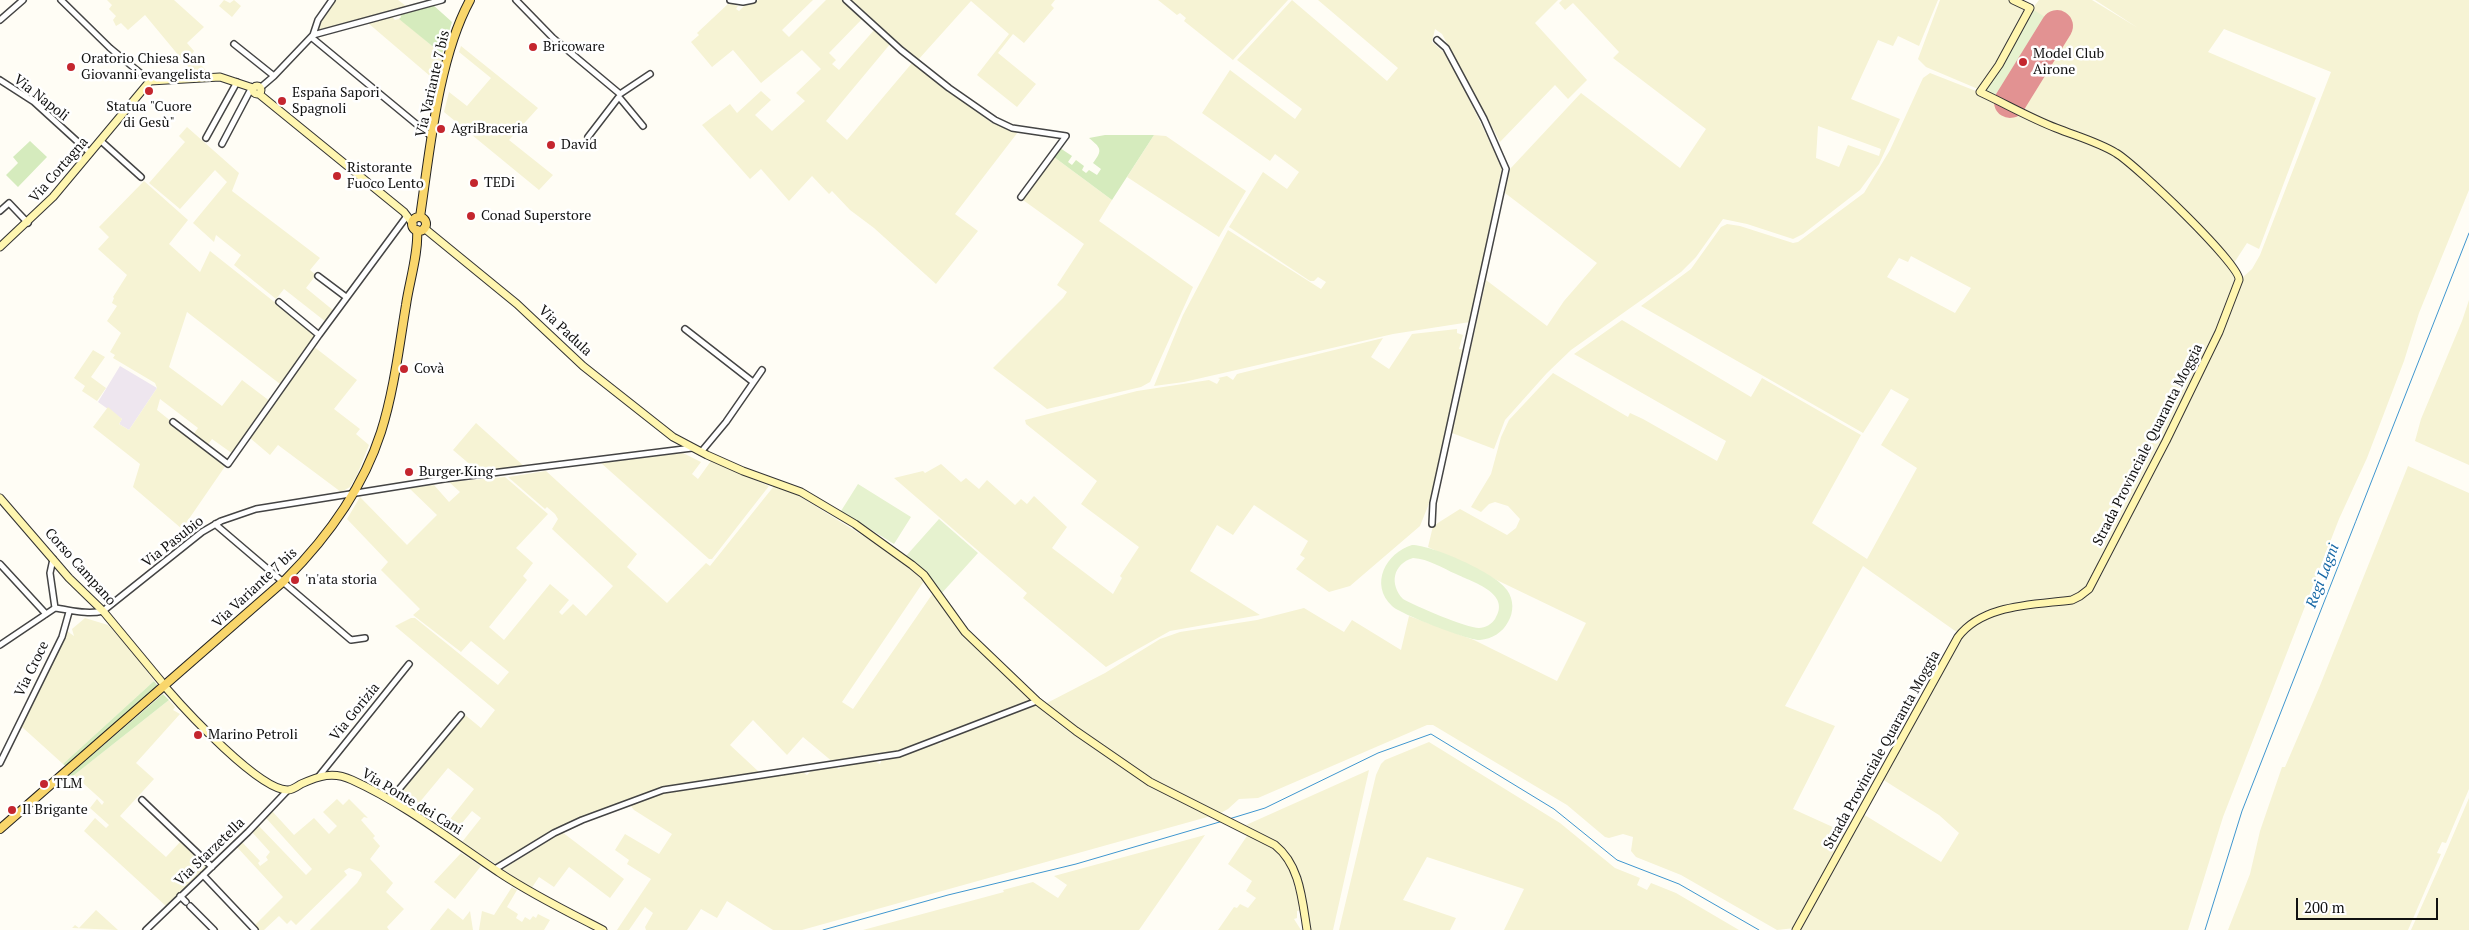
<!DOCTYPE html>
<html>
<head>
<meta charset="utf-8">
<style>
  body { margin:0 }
  #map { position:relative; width:2469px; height:930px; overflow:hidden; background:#fffdf5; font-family:"PT Serif",serif }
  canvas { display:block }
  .scale { position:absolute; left:2296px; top:898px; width:142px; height:22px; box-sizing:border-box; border:2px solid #111; border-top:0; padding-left:6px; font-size:15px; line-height:18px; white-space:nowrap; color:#111; -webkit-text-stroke:4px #fff; paint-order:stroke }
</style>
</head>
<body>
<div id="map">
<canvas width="2469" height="930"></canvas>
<div class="scale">200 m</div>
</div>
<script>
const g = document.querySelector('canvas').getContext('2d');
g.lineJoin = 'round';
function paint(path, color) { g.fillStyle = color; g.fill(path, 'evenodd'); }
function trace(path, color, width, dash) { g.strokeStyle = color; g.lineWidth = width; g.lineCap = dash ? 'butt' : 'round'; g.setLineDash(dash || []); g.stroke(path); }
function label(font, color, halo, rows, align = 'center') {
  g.font = font + ' "PT Serif",serif'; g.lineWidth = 5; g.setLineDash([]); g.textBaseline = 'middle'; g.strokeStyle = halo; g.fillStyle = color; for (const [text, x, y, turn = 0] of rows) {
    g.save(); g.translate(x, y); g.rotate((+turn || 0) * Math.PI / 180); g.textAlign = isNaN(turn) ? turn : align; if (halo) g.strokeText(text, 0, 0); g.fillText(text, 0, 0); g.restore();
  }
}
paint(new Path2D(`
  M120,366L157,388L129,430L119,424L122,419L98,402Z`), '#eee6ef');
paint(new Path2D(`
  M107,0H174L204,27L187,43L194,51L192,54L208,73L194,74L145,15L128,30L121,23L116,26L113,20L116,16L109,9L112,5Z
  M224,0L230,3L234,0L241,6L232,17L219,6Z
  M334,0H398L406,6L320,31L318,27Z
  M759,0H813L782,30L789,37L826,0H843L863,18L829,53L836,60L832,64L839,70L875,29L891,43L826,121L847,140L912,63L992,123L1018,132L955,214L978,231L936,284L874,228L850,210L832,191L829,194L812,176L789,201L761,169L750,179L702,125L730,104L737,113L761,91L771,100L755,115L772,131L805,101L796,93L821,69L802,50L761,83L733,50L712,67L691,42L699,35L697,33L729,3L738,6L736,9L739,11L744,6Z
  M851,0H1055L1051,5L1054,8L1024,43L1013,34L998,53L1036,84L1017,107L977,75L1009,34L971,1L918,60Z
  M1158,0H1288L1233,60L1184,21L1186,18L1180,13L1177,15Z
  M1292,0L1387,81L1398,68L1318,0H1558L1535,23L1587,80L1568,99L1555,85L1500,142L1449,47L1442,34L1435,29L1432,42L1448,56L1502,167L1470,322L1393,334L1184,382L1154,386L1183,315L1228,230L1321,289L1326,282L1318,277L1314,281H1310L1229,227L1263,172L1287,189L1299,172L1275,154L1270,161L1202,113L1230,70L1295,119L1302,109L1237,60Z
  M1562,0H1938L1919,46L1898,36L1893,46L1878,40L1851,99L1900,119L1879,164L1860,190L1803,234L1793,239L1747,224L1723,219L1696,257L1681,272L1571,350L1547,373L1505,420L1494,449L1452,433L1486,280L1547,326L1564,301L1597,263L1505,193L1510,169L1581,93L1680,168L1706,129L1613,58L1619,52L1573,3L1565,10L1559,3ZM1818,126L1881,149L1879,156L1848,145L1839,167L1816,158Z
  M1940,0H2009L2026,9L2001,59L1978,89L1926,67L1918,59Z
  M2039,0H2092L2138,28L2095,0H2469V190L2419,313L2404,361L2367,458L2339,519L2223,817L2188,930H1799L1863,814L1941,862L1959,833L1939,815L1882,779L1964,631L1982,618L2087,594L2221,330L2243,277L2252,269L2260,255L2331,72L2224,29L2208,52L2316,98L2259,249L2247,243L2234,263L2132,163L2015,107L2032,9Z
  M391,16L395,20L399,19L404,22L444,56L437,82L368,23Z
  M461,46L538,108L509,140L553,175L539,190L444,112L449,92L467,106L491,78L459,52Z
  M1930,73L1981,93L2065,134L2115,155L2135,169L2234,270L2236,286L2200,367L2092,582L2078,596L1982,614L1966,623L1958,633L1863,566L1785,706L1835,726L1793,809L1846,833L1795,928L1777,930L1681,875L1636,857L1631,851L1633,837L1623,834L1609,838L1605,837L1567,805L1433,725H1427L1258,798L1239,799L1228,809L1219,814L1149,777L1045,704L1105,673L1160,639L1180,632L1257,620L1304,608L1344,632L1352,620L1401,650L1409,616L1474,640L1557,681L1586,623L1428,547L1433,526L1460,509L1507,535L1516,528L1520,519L1508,506L1495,502L1489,504L1481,512L1471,507L1491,474L1501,437L1509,420L1553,373L1628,417L1630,413L1643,419L1717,461L1726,441L1574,354L1622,320L1751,397L1762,378L1861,435L1812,523L1867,559L1917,468L1881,445L1909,399L1891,389L1863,433L1641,306L1691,269L1721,227L1727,224L1740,226L1793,243L1798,242L1864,193L1890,150L1923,78ZM1911,256L1971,288L1955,313L1887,277L1899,258L1908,262Z
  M187,127L239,173L232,191L320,258L310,270L316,275L306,288L334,311L326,322L284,289L276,299L234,265L241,255L216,235L214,242L193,223L227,182L215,170L180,209L149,183L185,142L179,136Z
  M1154,135L1166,136L1246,191L1219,237L1127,177Z
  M1054,157L1112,200L1099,221L1193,287L1150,382L1141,387L1047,409L993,368L1063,298L1067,292L1057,285L1084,244L1023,200Z
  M144,181L188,220L169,244L200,272L210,251L316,335L283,384H280L187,312L169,367L222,406L242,380L271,402L233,454L212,439L207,446L193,435L198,428L160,399L157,410L226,465L182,529L133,487L140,464L93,427L108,407L122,419L119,424L129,430L157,388L155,383L113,358L115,355L110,352L121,333L107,321L117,306L112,303L114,298L113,297L127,275L98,249L109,237L99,227Z
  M2469,300V465L2415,441L2421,419L2462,321Z
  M1457,329V333L1463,335L1459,349L1463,350L1430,501L1420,526L1350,586L1329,592L1296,569L1305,558L1300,555L1308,541L1254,505L1233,535L1217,525L1190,571L1260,615L1170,631L1106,667L1023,598L1027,593L894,478L923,471L925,473L941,464L961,482L966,478L979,489L987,480L1015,505L1021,499L1027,504L1034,496L1067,527L1052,548L1113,594L1122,578L1120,576L1139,547L1081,504L1097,481L1026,424L1025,420L1137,391L1209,380L1217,384L1220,379L1218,378L1227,376L1233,380L1237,374L1383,338L1371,357L1389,369L1412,334Z
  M313,346L357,380L334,409L360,429L356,434L369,445L357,475L350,487L341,492L278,445L270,455L250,438Z
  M93,350L105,357L91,377L106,388L97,401L82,391L85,386L74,378Z
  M476,423L526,468L480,473L453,450Z
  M683,453L701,462L692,474L698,479L711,461L769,486L712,559H709L601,463Z
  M2408,466L2469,493V789L2446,843L2442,842L2437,853L2441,854L2408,930H2228L2250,874L2260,831L2282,767H2285L2319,688Z
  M546,471L637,554L627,567L667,603L706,563L710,566L774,486L799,496L894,555L924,581L842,702L853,709L933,593L1029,697V701L895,753L834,763L803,737L787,755L753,720L730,745L759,772L667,786L644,794L580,819L497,865L462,842L481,818L472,811L452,835L443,828L474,789L448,768L414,809L395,798L464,714L481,728L495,710L395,626L411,618H415L498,685L509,672L471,641L461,652L413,615L420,609L381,570L388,562L347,519L360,497L407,545L437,515L409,488L434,485L449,502L460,492L449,482L505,477L548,514L516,548L533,563L523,576L527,580L489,627L504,640L550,584L569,600L559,612L562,615L573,604L586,616L613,586L552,529L558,519L555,514L547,507L545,509L508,477Z
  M85,618L108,625L135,655L154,681L63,764L22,727L38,689L67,631L74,636L72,629Z
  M169,700L175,707L173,710L180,714L136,763L154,779L120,816L166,857L181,841L205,865L207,870L167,907L84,831L95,818L106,828L109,825L90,808L97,799L102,805L104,802L74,775Z
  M1035,704L1061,726L1130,773L1162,792L1211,816L802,930H773L727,901L717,918L701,909L687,930H646L645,927L653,913L645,907L629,930H617L651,879L627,864L629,860L615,850L625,834L659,854L672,834L634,810L630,805L662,792L801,771L807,775L812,770L835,767L839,769L842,765L874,761L880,764L882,759L936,742L941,744L942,740Z
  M1429,742L1560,823L1615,868L1640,878L1637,885L1647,890L1651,883L1676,893L1739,930H1504L1524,889L1427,857L1403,900L1456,918L1450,930H1339L1376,775L1381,764L1385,760Z
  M1369,770L1333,930H1310L1295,863L1280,845L1246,825Z
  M2469,798V930H2411L2445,854Z
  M337,799L343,805L349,799L368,818L364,817L361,820L375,836L373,838L380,846L370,859L393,883L386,892L404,909L387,927L389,930H310L357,883L362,875L361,872L349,868L344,871L347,875L296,925L291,920L287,924L279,916L264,930H258L254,926L283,897L236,846L241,841L260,861L258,863L260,866L268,860L266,857L270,852L251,831L258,825L306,875L312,869L266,818L272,811L294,835L314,818L329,834L337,826L323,812Z
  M562,832L624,879L610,898L569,867L554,887L539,877L531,889L503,869Z
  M1249,833L1277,848L1288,861L1301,910L1297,911V918L1294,919L1301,930H1218L1234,907L1237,908L1240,904L1248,908L1256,898L1246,891L1252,881L1228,864Z
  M1205,835L1139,930H863L1004,892L1003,890L1033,882L1058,898L1067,885L1054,876Z
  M461,853L481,866L455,899L434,882Z
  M512,887L517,890L507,907L518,914L516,918L522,922L525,917L530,920L533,916L536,918L538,914L550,920L544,930H479L482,911L494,915Z
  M448,908L463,920L470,911L473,930H430Z
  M96,910L118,930L72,928L75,925L79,928Z`), '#f6f3d4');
paint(new Path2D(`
  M432,4L452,22L442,54L399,19L401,17L400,13Z
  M1105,135H1154L1112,200L1054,157L1060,148L1072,156L1068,162L1072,165L1076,160L1084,166L1082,170L1086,173L1089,170L1097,175L1101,169L1093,163C1103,150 1101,148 1089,138Z
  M30,141L47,157L18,187L6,175L18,163L13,157Z
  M154,681L158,686L67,767L63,764Z
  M163,694L169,700L64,783L62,781Z`), '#d5ebbd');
paint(new Path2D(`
  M2032,9L2063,28L2015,107L1985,90Z
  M858,484L911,517L894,544L841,511Z
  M939,519L978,553L941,594L921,569L906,556Z
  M1412,545C1432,545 1496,573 1507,590C1514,600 1514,612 1508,622C1503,632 1492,639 1480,640C1470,641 1400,614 1392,606C1369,584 1386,553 1412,545ZM1413,558C1429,559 1442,568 1456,574C1472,582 1512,593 1495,619C1492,624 1485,628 1479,628C1467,628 1415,606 1403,599C1389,584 1393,564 1413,558Z`), '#e6f2cf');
trace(new Path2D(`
  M1229,819L1265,808L1378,753L1431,734L1554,809L1617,860L1679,884L1759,930
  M823,930L948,895L1076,864L1223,821
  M2205,930L2242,811L2469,233`), '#3f96cf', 1);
trace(new Path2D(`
  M2010,102L2057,26`), '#e29292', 32);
const street = new Path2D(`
  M61,0L110,48L150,81
  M516,0L553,38L620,94L650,74
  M730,0L743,2L753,0
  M846,0L901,50L949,88L995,120L1012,128L1066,136L1021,197
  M0,20L23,0
  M313,35L318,20L332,0
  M311,37L432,137
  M234,44L274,76
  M0,80L34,102L90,153
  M260,88L274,76L313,35L442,0
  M619,97L643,126
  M588,137L618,98
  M206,138L237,82
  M101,141L141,177
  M222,144L252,87
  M0,211L9,203L28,223
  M318,276L346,297
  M279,302L319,335
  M685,329L753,382
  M173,422L228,464L319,335L407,216
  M701,452L726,422L762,370
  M215,524L351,640L365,638
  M1432,524L1433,503L1506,169L1484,119L1446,48L1437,40
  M53,559L50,573L55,608
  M0,564L46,614
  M0,645L55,608C71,610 87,615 103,611L202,532L221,521L256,509L444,479L692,448
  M0,763L62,637L69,612
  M319,776L409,664
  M142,800L212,867
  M390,800L461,715
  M495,869L554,833L582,820L663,790L899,754L1037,701
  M203,875L255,930
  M180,896L186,902
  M190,906L214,930
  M146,930L248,832L288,790`);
const secondary = new Path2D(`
  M253 90a4 4 0 1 1 8 0a4 4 0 1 1-8 0Z
  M259,94L404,212L413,224
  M424,228L517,304L583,366L673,437L707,455L743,471L801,492L855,524L912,565L924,575L965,632L1037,701L1076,731L1150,782L1275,845C1300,865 1302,899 1307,930
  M0,247L53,197L150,81L220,77L253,88
  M0,498L69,578L103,611L161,681
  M167,689C186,711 260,791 288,790C292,790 298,786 301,784C319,776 333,771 352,780C405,804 452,841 500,873C533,895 568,912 603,930
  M1796,930L1958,637C1983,604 2033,605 2072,600L2080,596L2089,589L2166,441L2219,332L2239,280C2241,265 2135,164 2116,153C2098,142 2076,136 2056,128C2030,118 2006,104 1980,92L1999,65L2030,8L2013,0`);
const primary = new Path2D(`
  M420,217C430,150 438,59 470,0
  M412 224a7 7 0 1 1 14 0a7 7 0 1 1-14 0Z
  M0,829L285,580C327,538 363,488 381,432C394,391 399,347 406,305C409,283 419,252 417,230`);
trace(street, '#444', 8);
trace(secondary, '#333', 9);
trace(primary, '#222', 10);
trace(street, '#fff', 5);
trace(secondary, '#fff6b0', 7);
trace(primary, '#f9d66b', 8);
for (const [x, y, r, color] of [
  [533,47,5,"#c4262e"],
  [2023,62,5,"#c4262e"],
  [71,67,5,"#c4262e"],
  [149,91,5,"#c4262e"],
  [282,101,5,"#c4262e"],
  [441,129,5,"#c4262e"],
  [551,145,5,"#c4262e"],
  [337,176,5,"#c4262e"],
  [474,183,5,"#c4262e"],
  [471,216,5,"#c4262e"],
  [404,369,5,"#c4262e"],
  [409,472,5,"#c4262e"],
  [295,580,5,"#c4262e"],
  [198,735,5,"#c4262e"],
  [44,784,5,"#c4262e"],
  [12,810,5,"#c4262e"]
]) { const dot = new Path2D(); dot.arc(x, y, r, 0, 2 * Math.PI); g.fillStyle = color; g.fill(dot); trace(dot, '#fff', 2); }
label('14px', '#111', '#fff', [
  ["Bricoware",543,47],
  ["Model Club",2033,54],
  ["Airone",2033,70],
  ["Oratorio Chiesa San",81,59],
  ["Giovanni evangelista",81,75],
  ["España Sapori",292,93],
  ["Spagnoli",292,109],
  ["Statua \"Cuore",149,107,"center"],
  ["di Gesù\"",149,123,"center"],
  ["AgriBraceria",451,129],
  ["David",561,145],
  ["Ristorante",347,168],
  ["Fuoco Lento",347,184],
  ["TEDi",484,183],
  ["Conad Superstore",481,216],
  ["Covà",414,369],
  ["Burger King",419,472],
  ["'n'ata storia",305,580],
  ["Marino Petroli",208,735],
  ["TLM",54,784],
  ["Il Brigante",22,810]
], 'left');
label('14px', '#111', '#fff', [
  ["Via Variante 7 bis",433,84,-77],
  ["Via Napoli",41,98,38],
  ["Via Cortagna",59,170,-49],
  ["Via Padula",565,331,43],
  ["Strada Provinciale Quaranta Moggia",2148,445,-63],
  ["Via Pasubio",173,542,-38],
  ["Corso Campano",80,567,48],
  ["Via Variante 7 bis",255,588,-43],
  ["Via Croce",32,669,-64],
  ["Via Gorizia",355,712,-51],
  ["Strada Provinciale Quaranta Moggia",1882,750,-61],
  ["Via Ponte dei Cani",412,802,31],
  ["Via Starzetella",210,852,-44]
]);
label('italic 15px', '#1768a6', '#fff', [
  ["Regi Lagni",2323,576,-69]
]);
</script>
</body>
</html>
